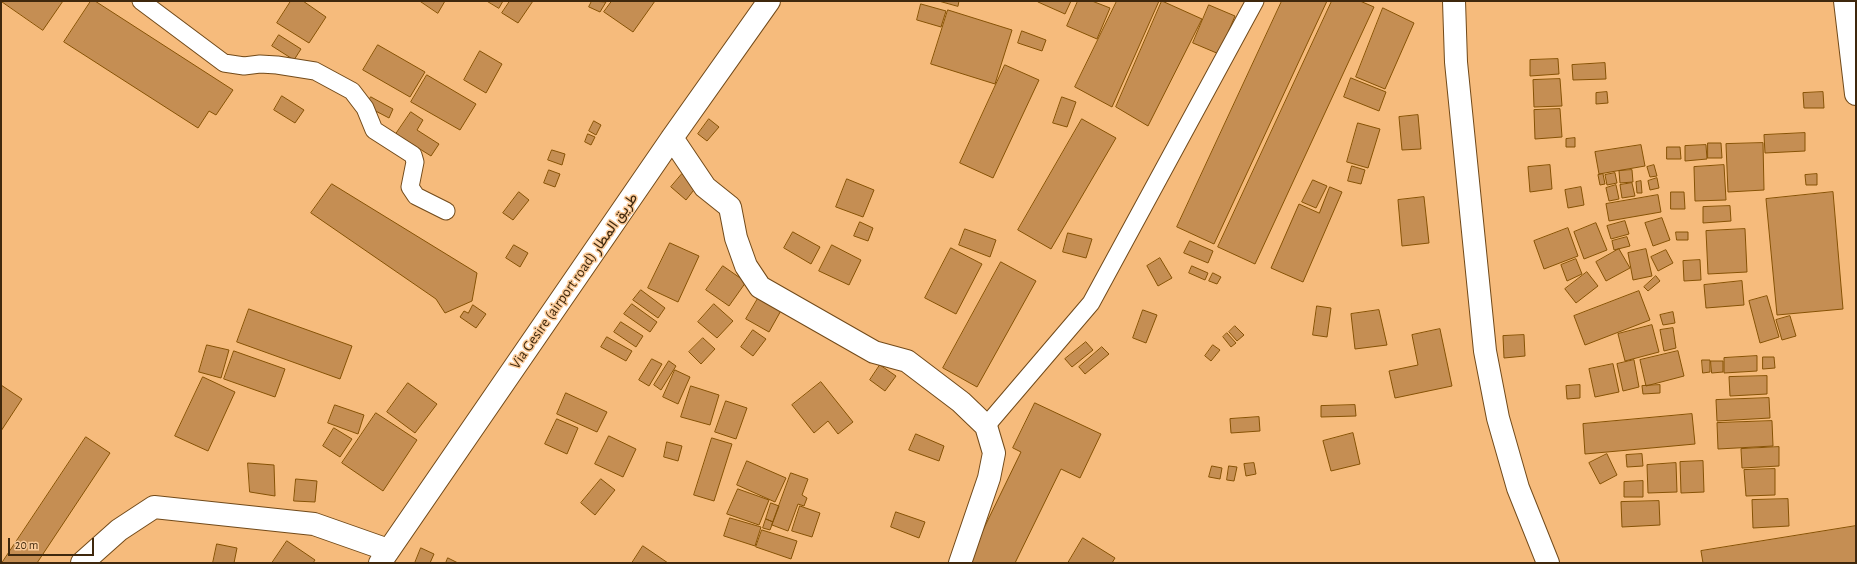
<!DOCTYPE html>
<html>
<head>
<meta charset="utf-8">
<style>
  body { margin:0 }
  #map { position:relative; width:1857px; height:564px; overflow:hidden; background:#f6bb7c; font-family:"Alegreya Sans",sans-serif }
  canvas { display:block }
  .frame { position:absolute; inset:0; border:2px solid #3f280d; pointer-events:none }
  .scale { position:absolute; left:8px; top:538px; width:86px; height:18px; box-sizing:border-box; border:2px solid #3f280d; border-top:0; padding-left:5px; font-size:12px; line-height:14px; white-space:nowrap; color:#3f280d; -webkit-text-stroke:3px #fbcb99; paint-order:stroke }
</style>
</head>
<body>
<div id="map">
<canvas width="1857" height="564"></canvas>
<div class="frame"></div>
<div class="scale">20 m</div>
</div>
<script>
const g = document.querySelector('canvas').getContext('2d');
g.lineJoin = 'round';
function paint(path, color) { g.fillStyle = color; g.fill(path, 'evenodd'); }
function trace(path, color, width, dash) { g.strokeStyle = color; g.lineWidth = width; g.lineCap = dash ? 'butt' : 'round'; g.setLineDash(dash || []); g.stroke(path); }
function label(font, color, halo, rows, align = 'center') {
  g.font = font + ' "Alegreya Sans",Vazirmatn,sans-serif'; g.lineWidth = 3; g.setLineDash([]); g.textBaseline = 'middle'; g.strokeStyle = halo; g.fillStyle = color; for (const [text, x, y, turn = 0] of rows) {
    g.save(); g.translate(x, y); g.rotate((+turn || 0) * Math.PI / 180); g.textAlign = isNaN(turn) ? turn : align; if (halo) g.strokeText(text, 0, 0); g.fillText(text, 0, 0); g.restore();
  }
}
const building = new Path2D(`
  M1,1H63L43,30Z
  M91,1H95L233,90L216,115L209,111L198,128L64,42Z
  M291,1H303L326,17L309,43L277,23Z
  M420,1H445L438,13Z
  M487,1H503L499,8Z
  M510,1H533L518,23L502,13Z
  M592,1L606,2L600,12L589,7Z
  M612,1H655L633,32L604,12Z
  M939,1H959L958,6Z
  M1038,1H1071L1065,14L1038,2Z
  M1078,1H1092L1110,8L1097,39L1067,26Z
  M1117,1H1159L1112,107L1075,87Z
  M1162,1L1202,19L1148,126L1116,107Z
  M1282,1H1327L1214,244L1177,227Z
  M1332,1H1360L1374,7L1255,264L1218,247Z
  M921,4L946,11L941,27L917,20Z
  M1209,5L1235,16L1219,54L1193,43Z
  M1383,8L1414,23L1385,89L1356,77Z
  M948,10L1012,30L995,84L931,64Z
  M1022,31L1046,40L1042,51L1018,43Z
  M279,35L301,49L294,60L272,46Z
  M378,45L425,72L410,97L363,70Z
  M480,51L502,64L486,93L464,80Z
  M1558,59L1559,74L1530,76V60Z
  M1605,63L1606,79L1573,80L1572,65Z
  M1005,65L1039,80L993,178L960,163Z
  M427,75L476,104L460,130L411,102Z
  M1351,78L1386,92L1379,111L1344,97Z
  M1560,79L1562,106L1534,107L1533,80Z
  M1607,92L1608,103L1596,104V93Z
  M1823,92L1824,108H1804L1803,93Z
  M282,96L304,110L295,123L274,110Z
  M371,97L393,109L389,118L366,106Z
  M1062,97L1076,102L1067,127L1053,123Z
  M1560,109L1562,137L1535,139L1534,110Z
  M411,112L423,120L417,130L439,144L431,156L396,134Z
  M1418,115L1421,149L1402,150L1399,117Z
  M709,119L719,127L707,141L698,134Z
  M1082,119L1116,138L1051,249L1018,230Z
  M594,121L601,125L596,135L589,131Z
  M1358,123L1380,129L1368,168L1347,162Z
  M1805,133V151L1765,153L1764,135Z
  M588,134L595,137L591,145L585,142Z
  M1575,138V147H1566V139Z
  M1708,143H1721L1722,158H1708Z
  M1763,143L1764,190L1728,192L1726,144Z
  M1641,145L1645,166L1599,174L1595,152Z
  M1706,145L1707,159L1685,161V146Z
  M1667,147H1680L1681,159H1667Z
  M552,150L565,154L562,165L548,160Z
  M1550,165L1552,189L1530,192L1528,167Z
  M1654,165L1657,176L1650,177L1647,167Z
  M1724,165L1726,200L1695,201L1694,167Z
  M1352,166L1365,170L1361,184L1348,181Z
  M549,170L560,174L555,187L544,183Z
  M1632,170L1633,182L1620,183L1619,171Z
  M1615,173L1617,183L1607,185L1605,175Z
  M682,174L697,186L686,200L671,187Z
  M1603,174L1605,184L1600,185L1598,175Z
  M1817,174V185H1806L1805,175Z
  M1657,178L1659,188L1650,190L1648,181Z
  M847,179L874,190L863,217L836,207Z
  M1313,180L1327,186L1316,208L1302,202Z
  M1641,181L1642,193H1637L1636,182Z
  M1632,183L1635,196L1622,198L1620,185Z
  M332,184L477,273L472,301L445,313L436,299L311,213Z
  M1616,185L1619,199L1609,201L1606,188Z
  M1330,187L1342,192L1303,282L1271,268L1299,204L1319,213Z
  M1581,187L1584,205L1568,208L1565,190Z
  M519,192L529,200L513,220L503,213Z
  M1671,192H1684L1685,209H1671Z
  M1833,192L1843,309L1777,315L1766,199Z
  M1658,195L1661,212L1609,221L1606,204Z
  M1424,197L1429,243L1402,246L1398,200Z
  M1730,206L1731,221L1703,223V207Z
  M1662,218L1670,240L1653,246L1645,223Z
  M1625,221L1629,234L1611,239L1607,226Z
  M860,222L873,228L868,241L854,236Z
  M1596,223L1607,250L1584,259L1574,232Z
  M1568,228L1578,256L1544,269L1534,241Z
  M965,229L996,240L990,257L959,245Z
  M1745,229L1747,272L1708,274L1706,231Z
  M793,232L820,247L811,264L784,248Z
  M1676,232H1688V240H1677Z
  M1068,233L1092,239L1086,258L1063,252Z
  M1627,237L1630,246L1614,250L1612,241Z
  M1190,241L1213,251L1208,263L1184,253Z
  M670,243L699,256L678,302L648,288Z
  M514,245L528,253L520,267L506,258Z
  M832,245L861,260L849,285L819,271Z
  M951,248L982,264L956,314L925,298Z
  M1619,249L1630,268L1606,281L1596,262Z
  M1646,249L1652,276L1633,280L1628,253Z
  M1666,250L1673,263L1658,271L1651,257Z
  M1160,258L1172,278L1158,286L1147,266Z
  M1576,259L1582,274L1567,281L1561,265Z
  M1700,260L1701,280L1684,281L1683,261Z
  M1001,262L1036,281L977,387L943,368Z
  M723,266L746,282L729,306L706,290Z
  M1192,266L1208,273L1205,280L1189,273Z
  M1587,272L1598,286L1576,303L1565,289Z
  M1213,273L1221,277L1217,284L1209,281Z
  M1656,276L1660,281L1648,291L1644,287Z
  M1742,281L1744,305L1706,308L1704,285Z
  M641,290L665,308L658,318L633,300Z
  M1639,291L1650,320L1585,345L1574,316Z
  M760,295L783,307L769,332L746,319Z
  M1767,296L1779,337L1760,343L1749,301Z
  M632,304L657,322L650,332L624,314Z
  M714,304L733,321L717,338L698,322Z
  M473,305L486,314L476,328L460,317L464,311L468,313Z
  M1317,306L1331,308L1327,337L1313,335Z
  M249,309L352,346L340,379L237,342Z
  M1143,310L1157,315L1146,343L1133,338Z
  M1379,310L1387,345L1355,349L1351,314Z
  M1673,312L1675,323L1663,325L1660,315Z
  M1790,316L1796,336L1782,340L1776,320Z
  M621,322L643,336L636,347L614,332Z
  M1652,325L1659,352L1625,361L1618,334Z
  M1235,326L1244,335L1237,341L1229,332Z
  M1673,328L1676,348L1664,351L1660,330Z
  M1440,329L1452,386L1395,398L1389,371L1418,365L1412,335Z
  M753,330L766,339L753,356L741,347Z
  M1227,333L1236,343L1231,347L1223,337Z
  M1524,335L1525,356L1504,358L1503,336Z
  M607,337L632,351L626,361L601,347Z
  M703,338L715,349L701,364L689,352Z
  M1086,342L1093,350L1072,367L1065,359Z
  M207,345L229,350L221,378L199,372Z
  M1213,345L1220,350L1211,361L1205,356Z
  M1102,347L1109,354L1085,374L1079,367Z
  M234,351L285,369L275,397L224,379Z
  M1678,351L1684,376L1646,386L1640,360Z
  M1757,356V371L1724,373V358Z
  M1763,357H1774L1775,368L1763,369Z
  M652,359L662,364L649,386L639,380Z
  M1634,360L1639,387L1623,391L1617,364Z
  M1702,360H1710V372L1703,373Z
  M669,361L676,366L661,390L654,385Z
  M1711,361H1723V372L1712,373Z
  M1613,364L1619,392L1595,397L1589,369Z
  M880,365L896,376L885,391L870,380Z
  M675,370L690,377L678,404L663,397Z
  M1767,376V394L1730,396L1729,377Z
  M203,377L235,392L208,451L175,436Z
  M821,382L853,422L838,434L828,421L814,433L792,405Z
  M408,383L437,404L415,433L387,412Z
  M1,385L22,399L1,431Z
  M1580,385V398L1567,399L1566,386Z
  M1660,385V393L1643,394L1642,386Z
  M691,386L719,395L710,425L681,417Z
  M566,393L607,412L597,432L557,414Z
  M1769,398L1770,418L1717,421L1716,400Z
  M726,401L747,408L736,439L715,432Z
  M1035,403L1101,434L1080,478L1061,469L1015,563H967L1021,452L1013,448Z
  M335,405L364,415L358,434L328,423Z
  M1355,405L1356,416L1321,417V406Z
  M376,413L417,440L383,491L342,463Z
  M1692,414L1695,444L1585,454L1583,424Z
  M1259,417L1260,431L1231,433L1230,419Z
  M557,419L578,428L567,454L545,444Z
  M1772,421L1773,446L1718,449L1717,423Z
  M334,428L352,439L340,457L323,446Z
  M1353,433L1360,464L1331,471L1323,441Z
  M916,434L944,446L939,461L909,450Z
  M609,436L636,449L623,477L595,464Z
  M86,437L110,453L37,563H2Z
  M712,438L732,444L714,501L694,495Z
  M667,442L682,446L678,461L664,457Z
  M1779,447V466L1742,468L1741,449Z
  M1607,454L1617,475L1600,484L1589,463Z
  M1642,454L1643,466L1627,467L1626,455Z
  M747,461L786,478L775,502L737,485Z
  M1703,461L1704,492L1681,493L1680,462Z
  M248,463L274,465L275,496L250,492Z
  M1254,463L1256,474L1246,476L1244,464Z
  M1676,463L1677,492L1648,493L1647,465Z
  M1212,466L1222,468L1220,479L1209,477Z
  M1229,466L1237,467L1234,481L1227,480Z
  M1775,469V495L1746,496L1744,470Z
  M791,473L808,479L802,495L807,498L804,506L798,504L788,531L772,525Z
  M296,479L317,481L315,502L294,501Z
  M601,479L615,490L595,515L581,503Z
  M1643,481V497H1624V482Z
  M738,489L769,500L759,525L727,514Z
  M1788,499L1789,526L1753,528L1752,500Z
  M1659,501L1660,525L1622,527L1621,502Z
  M771,503L779,506L773,522L766,519Z
  M800,506L820,513L812,537L792,531Z
  M896,512L925,522L919,538L891,527Z
  M730,518L761,527L755,546L724,536Z
  M766,519L773,522L770,530L763,528Z
  M1856,526V563H1703L1701,551Z
  M762,530L797,541L791,559L756,547Z
  M1083,538L1115,558L1112,563H1068Z
  M287,541L315,560L313,563H272Z
  M217,544L237,548L234,563H213Z
  M643,546L668,563H632Z
  M421,548L434,554L430,563H415Z
  M448,558L458,563H446Z`);
paint(building, '#c58e53');
trace(building, '#865205', 1);
const service = new Path2D(`
  M141,1L224,63L244,66L260,64L277,65L315,71L352,91L365,108L374,130L413,155L415,162L410,187L416,196L446,211
  M986,426L1091,303L1255,1`);
const minor = new Path2D(`
  M1454,1L1456,62L1485,351L1498,418L1518,488L1548,563
  M672,138L705,187L730,207L736,238L746,266L760,287L874,352L907,361L961,402L986,426L994,453L989,478L960,563
  M82,563L119,530L154,507L314,524L388,550
  M380,563L672,138L769,1`);
const secondary = new Path2D(`
  M1845,1L1856,94`);
trace(service, '#724a19', 19);
trace(minor, '#724a19', 24);
trace(secondary, '#724a19', 24);
trace(service, '#fff', 17);
trace(minor, '#fff', 22);
trace(secondary, '#fff', 22);
label('15px', '#3f280d', '#fbcb99', [
  ["Via Gesire (airport road) طريق المطار",574,281,-55]
]);
</script>
</body>
</html>
